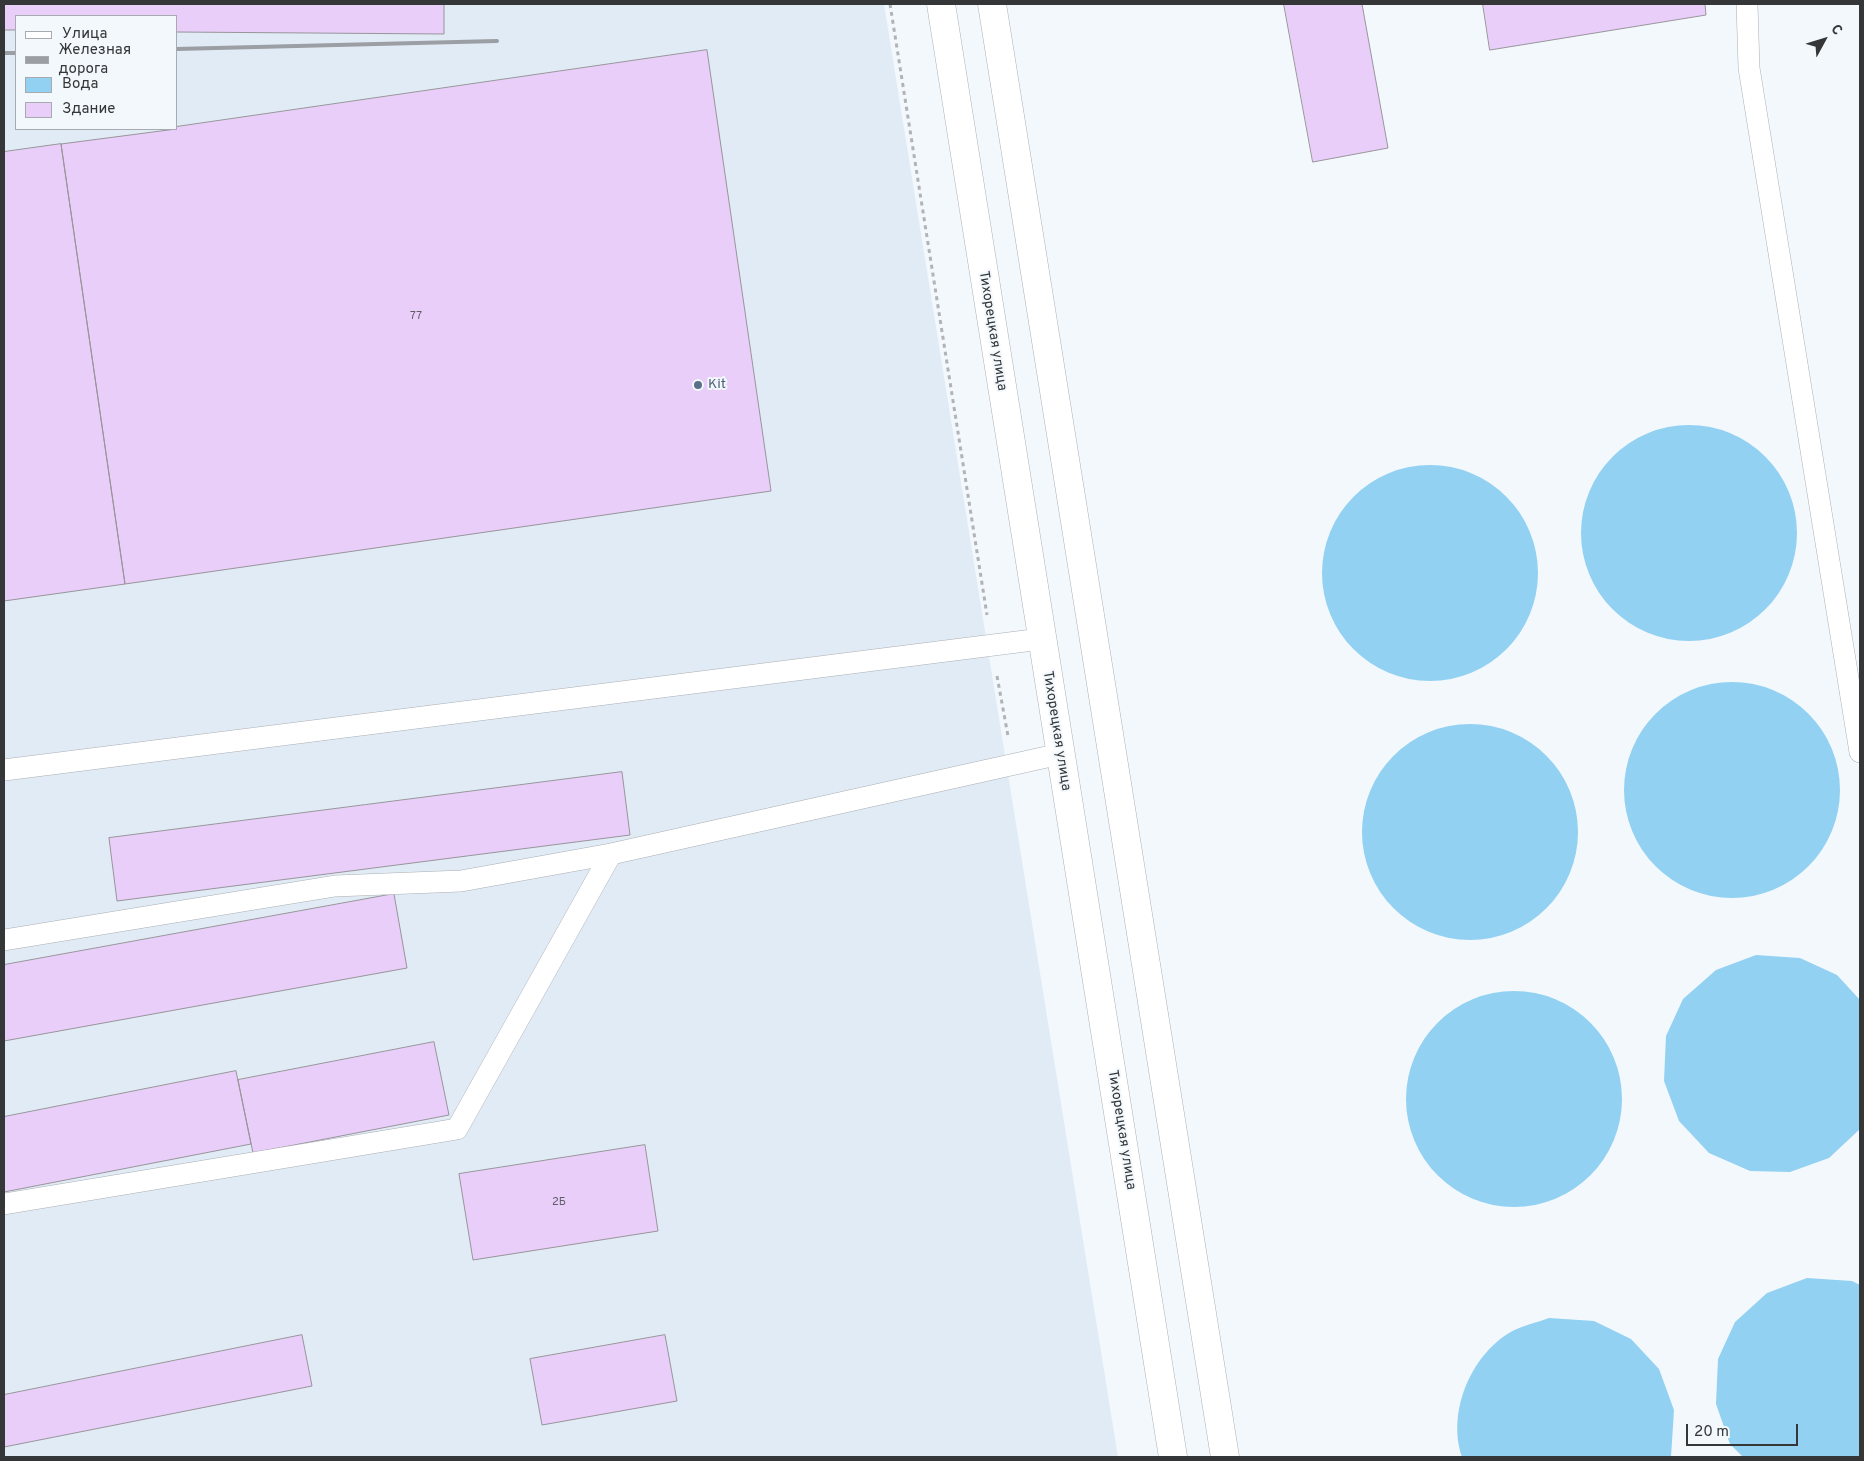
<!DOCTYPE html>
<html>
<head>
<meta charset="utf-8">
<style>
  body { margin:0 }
  #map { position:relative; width:1864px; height:1461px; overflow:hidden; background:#f3f8fd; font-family:Overpass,sans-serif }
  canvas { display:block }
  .frame { position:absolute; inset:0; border:5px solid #343638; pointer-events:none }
  .legend { position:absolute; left:15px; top:15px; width:162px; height:115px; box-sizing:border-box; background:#f3f8fd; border:1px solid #a7aaae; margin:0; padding:6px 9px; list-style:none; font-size:15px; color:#343638 }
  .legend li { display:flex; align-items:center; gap:10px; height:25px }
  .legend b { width:25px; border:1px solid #a7aaae }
  .north { position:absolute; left:1799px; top:15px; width:50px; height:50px; -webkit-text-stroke:4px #f3f8fd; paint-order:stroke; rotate:51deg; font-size:14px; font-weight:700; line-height:20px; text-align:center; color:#343638 }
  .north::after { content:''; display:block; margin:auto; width:18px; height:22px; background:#343638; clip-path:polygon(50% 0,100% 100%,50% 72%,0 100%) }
  .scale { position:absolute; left:1686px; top:1424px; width:112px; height:22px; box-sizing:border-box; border:2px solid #343638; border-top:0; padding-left:6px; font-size:15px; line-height:18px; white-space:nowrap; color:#343638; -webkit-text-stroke:4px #f3f8fd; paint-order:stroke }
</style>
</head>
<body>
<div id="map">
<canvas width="1864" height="1461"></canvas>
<div class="frame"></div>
<ul class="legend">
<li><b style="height:6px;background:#fff"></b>Улица</li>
<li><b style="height:6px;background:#9b9ea2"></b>Железная дорога</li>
<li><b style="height:14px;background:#92d1f2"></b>Вода</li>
<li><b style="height:14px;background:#e8cef8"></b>Здание</li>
</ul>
<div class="north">С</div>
<div class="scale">20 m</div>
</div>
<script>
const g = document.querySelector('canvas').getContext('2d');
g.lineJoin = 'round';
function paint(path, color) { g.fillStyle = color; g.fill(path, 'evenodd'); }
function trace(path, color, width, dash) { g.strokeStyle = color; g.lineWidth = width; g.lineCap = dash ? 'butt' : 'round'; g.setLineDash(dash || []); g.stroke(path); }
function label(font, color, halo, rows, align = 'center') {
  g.font = font + ' Overpass,sans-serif'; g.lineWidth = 4; g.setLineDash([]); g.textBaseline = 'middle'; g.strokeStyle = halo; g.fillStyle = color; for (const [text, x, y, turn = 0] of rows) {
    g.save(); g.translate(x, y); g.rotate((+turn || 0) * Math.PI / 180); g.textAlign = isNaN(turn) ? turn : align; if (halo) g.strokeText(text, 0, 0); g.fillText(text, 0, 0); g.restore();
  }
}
paint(new Path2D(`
  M4,4H884L1118,1457H4ZM16,16H176V129H16Z`), '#e1ebf6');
paint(new Path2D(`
  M1581 533a108 108 0 1 1 216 0a108 108 0 1 1-216 0Z
  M1322 573a108 108 0 1 1 216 0a108 108 0 1 1-216 0Z
  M1624 790a108 108 0 1 1 216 0a108 108 0 1 1-216 0Z
  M1362 832a108 108 0 1 1 216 0a108 108 0 1 1-216 0Z
  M1756,955L1800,958L1837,975L1860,1000V1129L1829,1158L1790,1172L1750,1171L1709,1153L1679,1121L1664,1081L1666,1036L1683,999L1716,970Z
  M1406 1099a108 108 0 1 1 216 0a108 108 0 1 1-216 0Z
  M1807,1278L1852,1281L1860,1285V1457H1743L1730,1444L1716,1404L1718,1359L1735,1322L1767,1293Z
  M1549,1318L1594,1321L1631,1339L1659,1369L1674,1410L1671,1457H1462C1447,1413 1470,1357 1509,1333C1520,1326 1536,1323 1549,1318Z`), '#92d1f2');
const building = new Path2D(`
  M4,4H444V34L176,32V16H16V30H4Z
  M1284,4H1362L1388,148L1313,162Z
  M1483,4H1705L1706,15L1490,50Z
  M707,50L771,491L125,584L61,144L176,129V127Z
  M61,144L125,584L4,601V152Z
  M622,772L630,835L117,901L109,838Z
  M394,894L407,968L4,1041V965Z
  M434,1042L449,1115L253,1153L238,1080Z
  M236,1071L251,1144L4,1192V1117Z
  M645,1145L658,1231L473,1260L459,1174Z
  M302,1335L312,1386L4,1447V1395Z
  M665,1335L677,1401L542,1425L530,1359Z`);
paint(building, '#e8cef8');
trace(building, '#99959b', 1);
const service = new Path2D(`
  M1747,4L1749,68L1860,752
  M4,770L1041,639
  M4,940L335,886L461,881L611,854L1060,754
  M4,1204L457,1129L611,854`);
const secondary = new Path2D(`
  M941,4L1173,1457
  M992,4L1225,1457`);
trace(service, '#abafb4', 22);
trace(secondary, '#abafb4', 29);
trace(new Path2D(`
  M890,4L987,615
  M997,676L1008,736`), '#b0b4b8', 3, [4, 4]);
trace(service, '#fff', 21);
trace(secondary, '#fff', 28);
trace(new Path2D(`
  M176,49L497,41
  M4,53H16`), '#9b9ea2', 4);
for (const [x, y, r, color] of [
  [698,385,5,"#5c6f8a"]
]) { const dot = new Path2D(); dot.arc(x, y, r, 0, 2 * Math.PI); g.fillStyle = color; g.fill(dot); trace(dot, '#f3f8fd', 2); }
label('11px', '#615c68', null, [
  ["77",416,317],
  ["2Б",559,1203]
]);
label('14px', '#343638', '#f3f8fd', [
  ["Тихорецкая улица",992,331,81],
  ["Тихорецкая улица",1056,731,81],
  ["Тихорецкая улица",1121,1130,81]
]);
label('14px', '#4e5e75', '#f3f8fd', [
  ["Kit",708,385]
], 'left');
</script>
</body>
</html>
